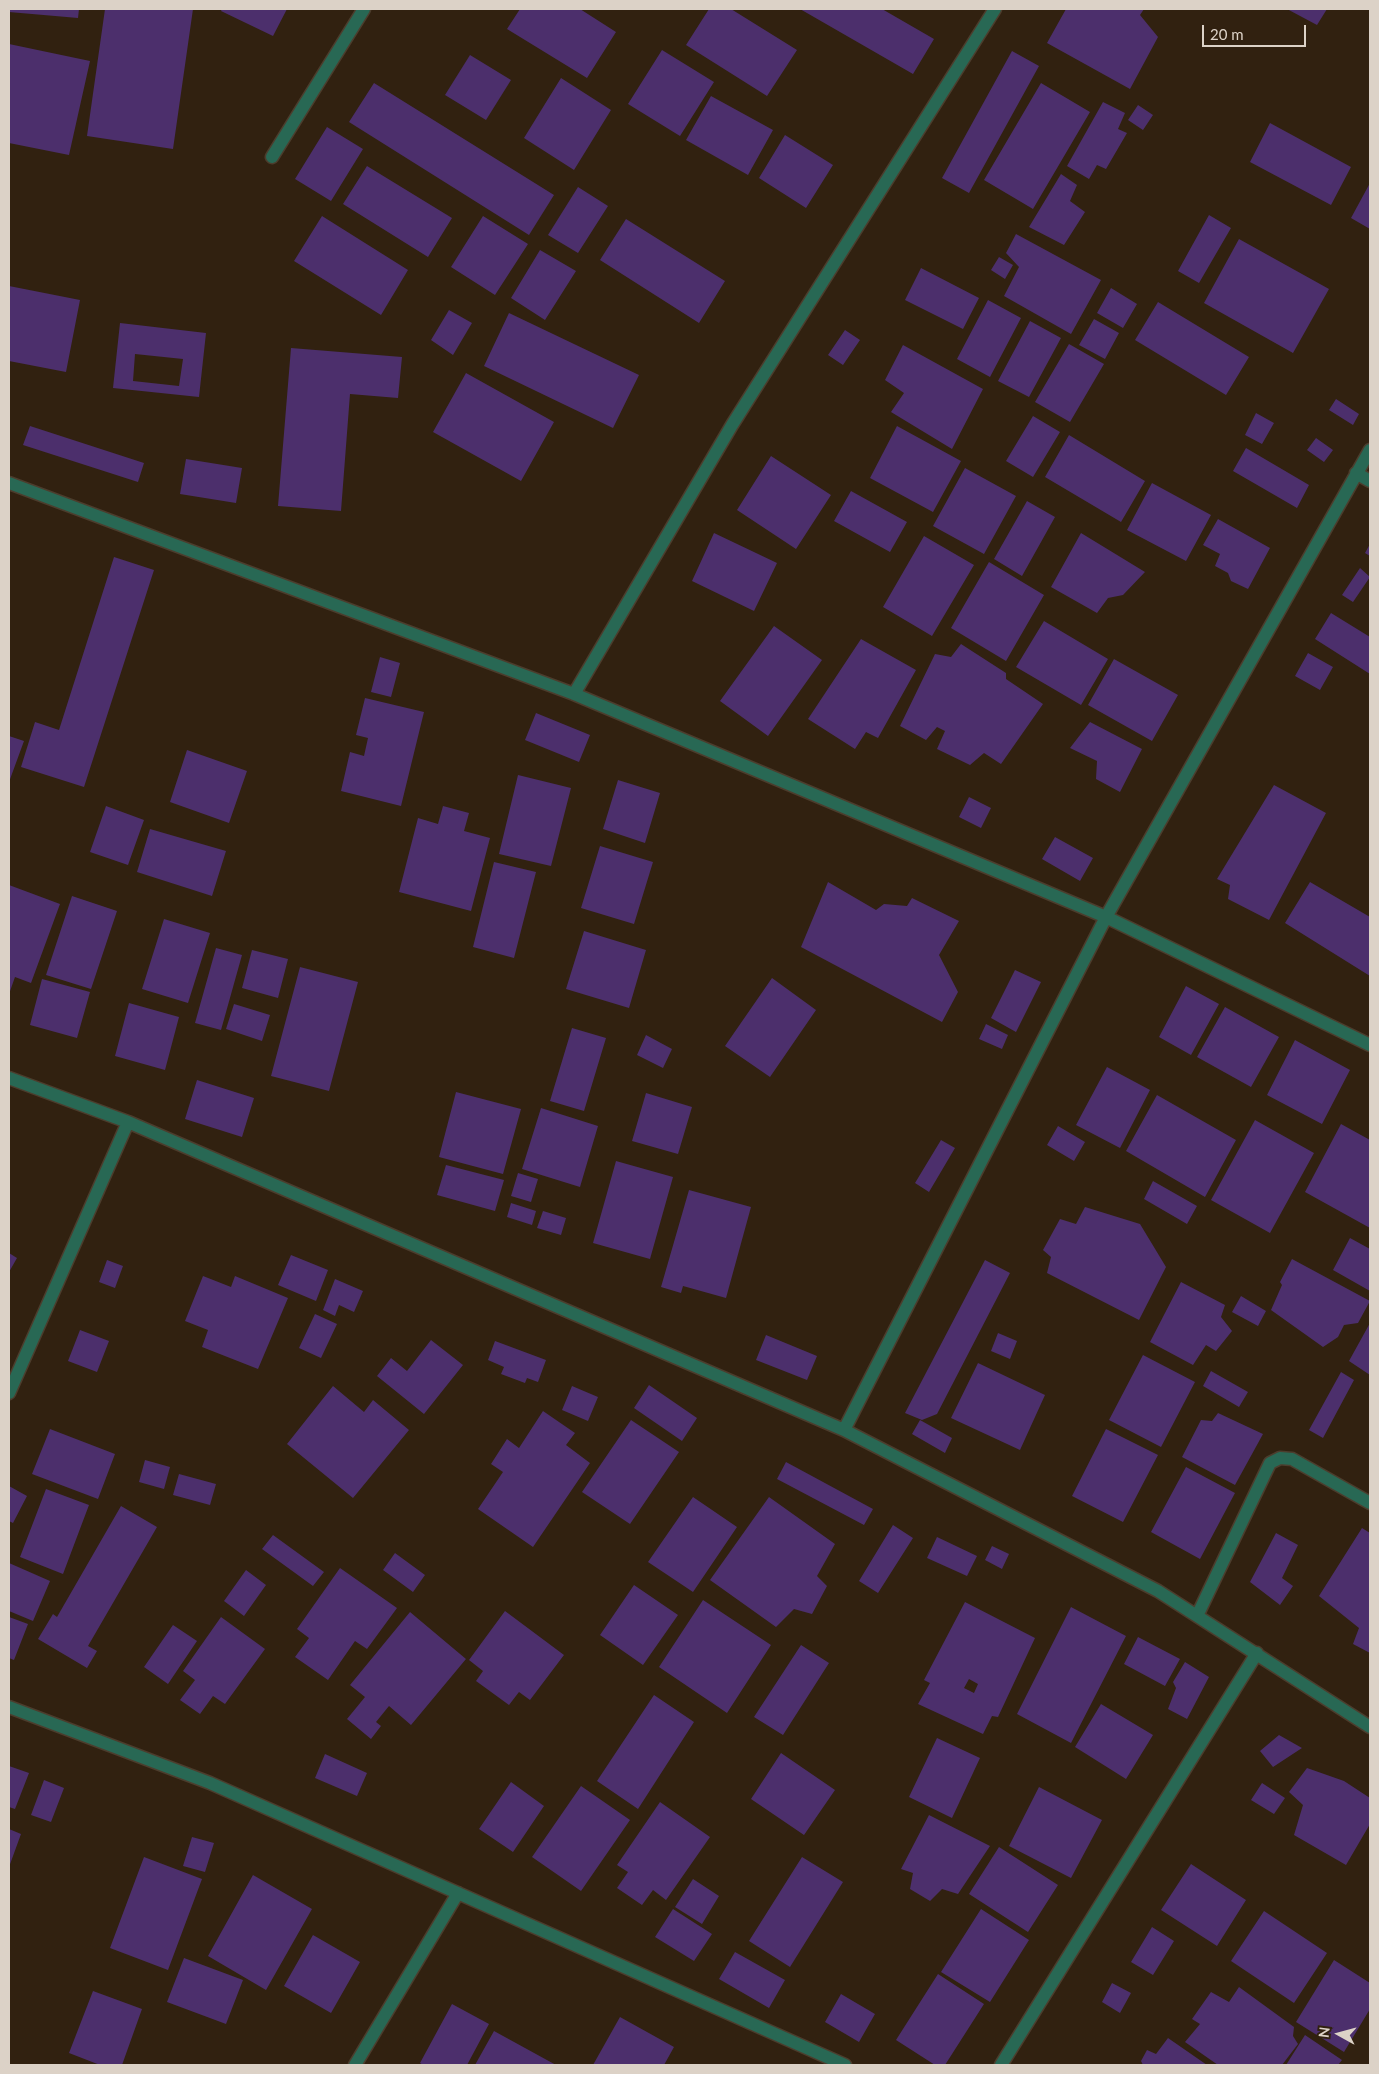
<!DOCTYPE html>
<html>
<head>
<meta charset="utf-8">
<style>
  body { margin:0 }
  #map { position:relative; width:1379px; height:2074px; overflow:hidden; background:#312110; font-family:Lato,sans-serif }
  canvas { display:block }
  .frame { position:absolute; inset:0; border:10px solid #dcd2c7; pointer-events:none }
  .north { position:absolute; left:1314px; top:2009px; width:50px; height:50px; -webkit-text-stroke:4px #312110; paint-order:stroke; rotate:277deg; font-size:14px; font-weight:700; line-height:20px; text-align:center; color:#dcd2c7 }
  .north::after { content:''; display:block; margin:auto; width:18px; height:22px; background:#dcd2c7; clip-path:polygon(50% 0,100% 100%,50% 72%,0 100%) }
  .scale { position:absolute; left:1202px; top:25px; width:104px; height:22px; box-sizing:border-box; border:2px solid #dcd2c7; border-top:0; padding-left:6px; font-size:15px; line-height:18px; white-space:nowrap; color:#dcd2c7; -webkit-text-stroke:4px #312110; paint-order:stroke }
</style>
</head>
<body>
<div id="map">
<canvas width="1379" height="2074"></canvas>
<div class="frame"></div>
<div class="north">N</div>
<div class="scale">20 m</div>
</div>
<script>
const g = document.querySelector('canvas').getContext('2d');
g.lineJoin = 'round';
function paint(path, color) { g.fillStyle = color; g.fill(path, 'evenodd'); }
function trace(path, color, width, dash) { g.strokeStyle = color; g.lineWidth = width; g.lineCap = dash ? 'butt' : 'round'; g.setLineDash(dash || []); g.stroke(path); }
paint(new Path2D(`
  M9,9H79L78,18L9,12Z
  M105,9H193L173,149L87,136Z
  M222,9H287L273,36L221,11Z
  M520,9H580L616,32L587,78L507,29Z
  M709,9H731L797,50L767,96L686,45Z
  M800,9H882L934,39L913,74Z
  M1066,9H1144L1140,15L1158,37L1130,89L1047,43Z
  M1287,9H1327L1317,25Z
  M9,44L90,61L69,155L9,143Z
  M662,50L714,82L680,136L628,104Z
  M1012,51L1039,66L969,193L942,178Z
  M470,55L511,80L486,120L445,95Z
  M561,78L611,110L574,170L524,138Z
  M374,83L554,195L529,235L349,122Z
  M1041,83L1090,112L1033,209L984,180Z
  M711,96L773,130L748,175L686,140Z
  M1103,102L1125,113L1118,129L1127,133L1106,169L1097,165L1089,179L1067,166Z
  M1138,105L1153,115L1143,130L1128,120Z
  M1270,123L1351,167L1331,205L1250,162Z
  M327,127L363,149L331,201L295,179Z
  M785,135L833,165L806,208L759,178Z
  M367,166L452,218L428,257L343,204Z
  M1061,174L1077,185L1070,201L1085,212L1064,245L1029,227Z
  M1370,183V229L1351,218Z
  M578,187L608,206L578,253L548,235Z
  M1209,215L1231,228L1199,283L1178,271Z
  M322,216L408,270L381,315L294,261Z
  M483,216L528,244L495,295L451,267Z
  M626,219L725,281L699,323L600,260Z
  M1016,234L1101,280L1071,334L1004,296L1019,267L1006,253Z
  M1239,239L1329,289L1293,353L1204,303Z
  M540,250L576,271L545,320L511,298Z
  M999,257L1013,265L1005,279L991,270Z
  M921,268L979,298L963,329L905,300Z
  M9,286L80,300L66,372L9,361Z
  M1111,288L1137,304L1123,328L1097,313Z
  M988,300L1021,318L990,377L957,359Z
  M1158,302L1249,357L1226,395L1135,340Z
  M449,310L472,323L453,355L431,340Z
  M509,313L639,375L613,428L484,366Z
  M1094,319L1119,333L1105,359L1079,345Z
  M1030,321L1061,338L1029,397L998,381Z
  M120,323L206,333L199,397L113,388ZM135,354L183,359L179,386L133,381Z
  M845,330L860,340L843,365L828,355Z
  M1069,344L1104,364L1070,422L1035,402Z
  M903,345L983,389L952,449L891,412L904,393L885,380Z
  M291,348L402,357L398,398L350,394L341,511L278,506Z
  M466,373L554,422L521,481L433,432Z
  M1336,399L1359,414L1353,425L1329,410Z
  M1256,413L1274,423L1262,444L1245,435Z
  M1033,416L1060,432L1033,477L1006,461Z
  M30,426L144,463L138,482L23,445Z
  M897,426L961,461L933,512L870,478Z
  M1069,435L1145,481L1121,522L1045,477Z
  M1316,438L1333,450L1324,462L1307,450Z
  M1246,448L1309,485L1297,508L1233,471Z
  M771,456L831,495L796,549L737,510Z
  M186,459L242,468L236,503L180,494Z
  M965,468L1016,496L984,554L933,526Z
  M1152,483L1211,515L1186,561L1127,530Z
  M851,491L907,522L890,552L834,521Z
  M1027,501L1055,517L1022,576L994,559Z
  M1218,519L1270,548L1248,589L1231,581L1228,573L1215,566L1220,554L1203,545Z
  M714,533L777,563L754,611L692,581Z
  M1081,533L1145,572L1123,595L1108,598L1097,613L1051,587Z
  M924,536L974,565L932,636L883,607Z
  M1370,544V556L1365,553Z
  M114,557L154,570L84,787L21,767L35,722L59,730Z
  M989,562L1044,595L1006,661L951,628Z
  M1360,568L1370,577L1353,602L1342,595Z
  M1331,613L1370,637V674L1315,639Z
  M1044,621L1108,659L1081,705L1016,667Z
  M774,626L822,660L768,736L720,701Z
  M861,639L916,670L878,738L866,732L855,749L808,719Z
  M961,644L1006,673V679L1043,704L1001,764L984,753L970,765L937,749L945,731L937,727L926,740L900,726L935,654L951,657Z
  M1308,653L1333,667L1320,690L1295,676Z
  M380,657L400,663L391,697L371,692Z
  M1114,659L1178,695L1152,741L1088,705Z
  M365,698L424,712L401,806L341,791L350,752L364,756L368,738L356,735Z
  M536,713L590,735L579,762L525,740Z
  M1090,722L1142,749L1120,792L1096,779L1097,761L1070,748Z
  M9,736L24,741L9,782Z
  M187,750L247,771L229,823L170,802Z
  M518,775L571,788L551,866L499,854Z
  M618,780L660,793L645,843L603,829Z
  M1274,785L1326,813L1269,920L1228,899L1230,885L1217,879Z
  M969,797L991,808L981,828L959,817Z
  M106,806L144,820L128,865L90,852Z
  M443,806L469,813L464,831L490,838L471,911L399,892L418,818L438,824Z
  M150,829L226,851L212,896L137,872Z
  M1055,837L1093,858L1080,881L1042,859Z
  M600,846L653,862L634,924L581,908Z
  M494,862L536,872L514,958L473,947Z
  M828,882L876,910L884,904L907,906L912,898L959,921L939,955L958,992L942,1022L801,947Z
  M1310,882L1370,917V976L1285,923Z
  M9,885L60,904L31,983L15,977L9,994Z
  M72,896L117,911L91,989L46,975Z
  M164,919L210,933L188,1003L142,989Z
  M584,931L646,950L629,1008L566,989Z
  M216,948L242,955L221,1030L195,1023Z
  M252,950L288,959L278,998L242,988Z
  M300,967L358,982L329,1091L271,1076Z
  M1015,970L1041,982L1016,1032L991,1018Z
  M772,978L816,1010L770,1077L725,1046Z
  M42,979L90,992L77,1038L30,1025Z
  M1186,986L1219,1004L1191,1055L1159,1037Z
  M129,1003L179,1017L165,1070L115,1056Z
  M234,1004L270,1015L262,1041L226,1029Z
  M1225,1007L1279,1037L1251,1087L1197,1057Z
  M986,1024L1008,1035L1002,1049L979,1039Z
  M572,1028L606,1038L584,1111L550,1101Z
  M646,1035L672,1049L663,1068L637,1055Z
  M1295,1040L1350,1070L1322,1124L1267,1095Z
  M1107,1067L1150,1090L1120,1148L1076,1125Z
  M197,1080L254,1098L242,1137L185,1119Z
  M456,1092L521,1109L503,1174L439,1157Z
  M646,1093L692,1107L678,1154L632,1141Z
  M1157,1095L1236,1140L1205,1197L1126,1151Z
  M541,1108L598,1126L580,1187L522,1169Z
  M1255,1120L1314,1153L1270,1233L1211,1200Z
  M1341,1124L1370,1140V1228L1305,1192Z
  M1058,1126L1085,1142L1074,1161L1047,1145Z
  M941,1140L955,1148L929,1192L915,1183Z
  M616,1161L673,1177L650,1259L593,1243Z
  M446,1165L504,1180L495,1211L437,1195Z
  M518,1173L538,1179L531,1202L511,1196Z
  M1153,1181L1197,1206L1187,1224L1144,1199Z
  M689,1190L751,1207L726,1298L683,1286L681,1293L661,1287Z
  M511,1203L536,1211L532,1225L507,1217Z
  M1085,1207L1140,1224L1166,1267L1139,1320L1047,1273L1051,1257L1043,1250L1060,1219L1076,1224Z
  M543,1211L566,1218L561,1235L537,1228Z
  M1350,1238L1370,1249V1291L1333,1270Z
  M9,1253L17,1258L9,1272Z
  M291,1255L328,1270L316,1301L278,1285Z
  M1292,1259L1370,1301L1358,1323L1344,1325L1338,1337L1323,1347L1271,1310L1282,1285L1280,1282Z
  M107,1260L123,1266L115,1288L99,1282Z
  M985,1260L1010,1273L937,1414L922,1420L905,1413Z
  M203,1276L231,1287L235,1276L288,1298L258,1369L202,1347L208,1330L185,1321Z
  M335,1279L363,1291L354,1312L339,1305L335,1316L323,1310Z
  M1181,1282L1225,1305L1221,1317L1232,1331L1216,1351L1206,1345L1193,1365L1150,1342Z
  M1241,1296L1266,1311L1258,1326L1232,1312Z
  M315,1314L337,1324L321,1358L299,1348Z
  M1370,1323V1375L1349,1361Z
  M80,1330L109,1341L97,1372L68,1361Z
  M998,1333L1017,1341L1010,1359L991,1351Z
  M766,1335L817,1356L807,1380L756,1360Z
  M431,1340L463,1365L424,1414L377,1376L391,1358L407,1371Z
  M495,1341L546,1360L538,1382L527,1378L525,1383L501,1374L504,1367L488,1360Z
  M1143,1355L1195,1382L1161,1447L1109,1420Z
  M978,1363L1045,1395L1020,1450L951,1418Z
  M1211,1371L1248,1392L1239,1407L1203,1386Z
  M1341,1372L1354,1380L1323,1438L1309,1430Z
  M649,1385L697,1418L682,1441L634,1408Z
  M333,1386L364,1412L373,1400L409,1430L353,1498L287,1444Z
  M572,1386L598,1397L588,1421L562,1410Z
  M543,1411L575,1433L566,1445L590,1463L533,1547L478,1509L503,1472L491,1464L507,1439L519,1448Z
  M1218,1413L1263,1434L1235,1485L1182,1457L1201,1420L1212,1421Z
  M631,1420L679,1452L630,1524L582,1492Z
  M920,1420L952,1438L945,1453L912,1434Z
  M50,1429L115,1454L98,1499L32,1474Z
  M1106,1429L1158,1455L1123,1522L1072,1496Z
  M145,1460L170,1467L164,1489L139,1482Z
  M786,1462L873,1509L864,1525L777,1479Z
  M1186,1467L1235,1493L1200,1559L1151,1532Z
  M179,1474L216,1484L210,1505L173,1495Z
  M9,1486L27,1496L13,1523L9,1521Z
  M46,1489L89,1505L63,1574L20,1557Z
  M693,1497L737,1527L693,1592L648,1562Z
  M769,1497L835,1544L817,1576L827,1586L812,1614L794,1609L776,1627L710,1580Z
  M121,1506L157,1527L88,1646L97,1651L87,1668L38,1639L53,1614L57,1617Z
  M893,1525L913,1538L878,1593L859,1581Z
  M1362,1528L1370,1533V1653L1353,1644L1359,1628L1319,1596Z
  M1276,1533L1298,1545L1282,1578L1293,1586L1280,1605L1250,1582Z
  M273,1535L324,1572L313,1586L262,1549Z
  M937,1537L977,1556L967,1576L927,1558Z
  M992,1546L1009,1554L1002,1569L985,1560Z
  M395,1553L425,1575L413,1592L383,1570Z
  M9,1563L50,1581L33,1621L9,1611Z
  M340,1568L397,1608L367,1649L355,1641L328,1680L295,1657L309,1638L297,1629Z
  M246,1570L266,1585L244,1616L224,1601Z
  M634,1585L678,1615L643,1665L600,1635Z
  M703,1600L771,1645L727,1713L659,1667Z
  M965,1602L1035,1638L998,1717L992,1716L983,1734L918,1704L930,1683L924,1680ZM969,1679L978,1684L974,1693L964,1688Z
  M1071,1607L1126,1636L1071,1743L1017,1714Z
  M505,1611L564,1655L530,1700L519,1692L509,1705L476,1681L483,1671L469,1660Z
  M410,1612L466,1659L411,1725L389,1706L376,1722L381,1726L371,1739L347,1719L365,1697L350,1685Z
  M9,1617L28,1624L14,1660L9,1658Z
  M221,1617L265,1649L225,1704L213,1696L200,1714L180,1700L195,1680L183,1671Z
  M173,1625L197,1641L168,1684L144,1667Z
  M1138,1637L1180,1659L1165,1686L1124,1664Z
  M801,1645L829,1663L783,1735L754,1717Z
  M1185,1662L1209,1677L1187,1719L1168,1709L1176,1688L1173,1682Z
  M654,1695L694,1722L638,1809L597,1781Z
  M1101,1704L1153,1735L1126,1779L1075,1747Z
  M1279,1735L1302,1748L1273,1767L1260,1751Z
  M937,1738L980,1758L952,1818L909,1797Z
  M781,1753L835,1790L804,1835L751,1799Z
  M325,1754L367,1773L357,1796L315,1778Z
  M9,1766L29,1773L15,1809L9,1807Z
  M1307,1768L1344,1781L1370,1798V1824L1346,1865L1294,1835L1303,1805L1289,1792Z
  M44,1780L64,1788L51,1822L31,1815Z
  M511,1782L544,1806L513,1852L479,1829Z
  M1262,1783L1285,1798L1274,1814L1251,1800Z
  M581,1786L630,1820L581,1891L532,1857Z
  M1039,1787L1102,1820L1071,1878L1009,1846Z
  M660,1802L710,1837L666,1900L653,1890L642,1905L617,1888L628,1872L617,1865Z
  M929,1815L990,1846L958,1894L942,1889L930,1901L910,1889L913,1873L901,1869Z
  M9,1829L21,1834L9,1867Z
  M192,1837L214,1843L205,1872L183,1866Z
  M999,1847L1058,1885L1028,1932L969,1894Z
  M144,1857L202,1879L168,1970L110,1948Z
  M802,1857L843,1882L790,1967L749,1941Z
  M1191,1864L1246,1900L1217,1946L1161,1910Z
  M253,1875L312,1909L266,1990L208,1956Z
  M693,1879L719,1896L702,1924L675,1907Z
  M673,1909L712,1934L694,1961L655,1937Z
  M981,1909L1029,1940L990,2002L941,1972Z
  M1264,1911L1327,1953L1294,2003L1231,1961Z
  M1152,1927L1174,1941L1153,1975L1131,1962Z
  M313,1935L360,1962L331,2013L284,1986Z
  M735,1952L785,1980L769,2008L719,1979Z
  M184,1958L243,1980L226,2024L167,2002Z
  M1334,1960L1370,1983V2009L1344,2052L1296,2022Z
  M938,1974L984,2004L945,2065H935L896,2040Z
  M1112,1983L1131,1993L1120,2013L1102,2002Z
  M1239,1987L1294,2027L1293,2036L1298,2044L1282,2065H1218L1185,2042L1200,2024L1192,2019L1211,1992L1229,2002Z
  M93,1991L142,2009L122,2065H100L69,2053Z
  M841,1994L875,2014L859,2042L825,2022Z
  M452,2004L489,2024L467,2065H423L420,2063Z
  M620,2017L674,2047L664,2065H593Z
  M494,2031L556,2065H475Z
  M1305,2035L1342,2060L1338,2065H1286Z
  M1168,2038L1207,2065H1143L1141,2061L1147,2050L1156,2054Z`), '#4c2f6c');
const street = new Path2D(`
  M995,9L732,425L574,694L1106,917L1370,1045
  M272,157L364,9
  M1356,473L1370,481
  M9,483L574,694
  M9,1078L128,1122L844,1430L1158,1591L1370,1727
  M9,1393L128,1122
  M844,1430L1106,917L1370,450
  M1197,1616L1270,1463L1280,1458L1292,1459L1370,1503
  M9,1707L210,1783L845,2065
  M355,2065L458,1893
  M1001,2065L1257,1653`);
trace(street, '#4c3d2d', 15);
trace(street, '#286854', 12);
</script>
</body>
</html>
